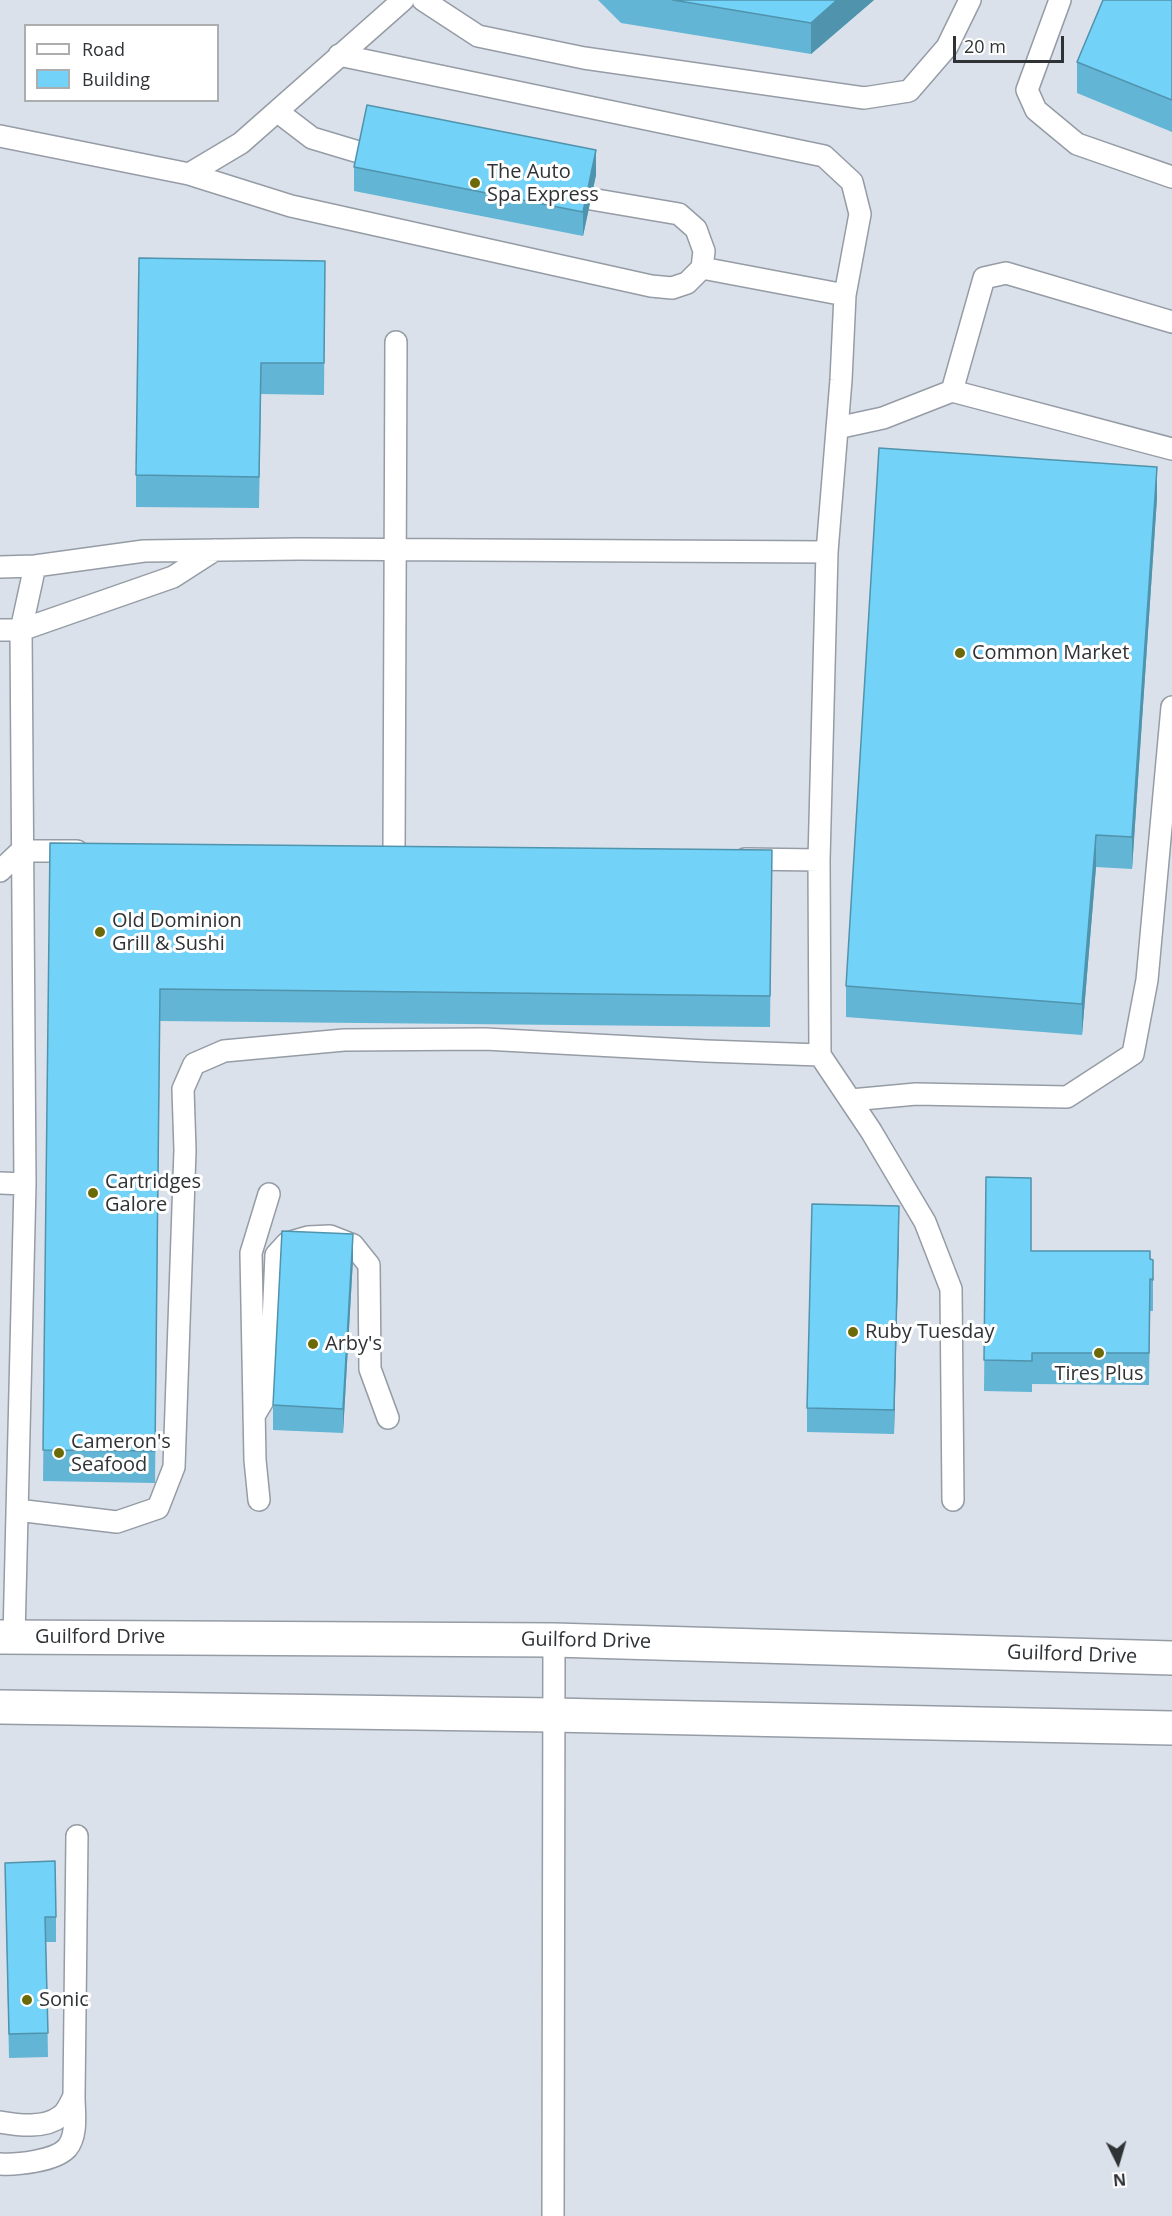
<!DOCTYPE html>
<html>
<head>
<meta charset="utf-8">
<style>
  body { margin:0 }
  #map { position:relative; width:1172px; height:2216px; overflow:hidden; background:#dae1ea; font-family:"Open Sans",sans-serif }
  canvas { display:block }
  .legend { position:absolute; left:24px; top:24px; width:195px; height:78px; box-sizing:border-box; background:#fff; border:2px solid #acadaf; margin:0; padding:8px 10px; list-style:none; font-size:18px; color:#303336 }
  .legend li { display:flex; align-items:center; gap:12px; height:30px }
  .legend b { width:30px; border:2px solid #acadaf }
  .north { position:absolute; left:1088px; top:2132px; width:60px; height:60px; -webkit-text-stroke:4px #fff; paint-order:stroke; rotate:175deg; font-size:16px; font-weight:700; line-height:24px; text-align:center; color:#303336 }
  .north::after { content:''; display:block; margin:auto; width:21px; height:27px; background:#303336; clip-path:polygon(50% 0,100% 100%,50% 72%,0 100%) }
  .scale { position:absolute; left:953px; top:36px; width:111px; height:27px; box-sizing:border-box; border:3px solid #303336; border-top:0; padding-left:8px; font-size:18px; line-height:21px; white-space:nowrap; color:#303336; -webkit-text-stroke:4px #fff; paint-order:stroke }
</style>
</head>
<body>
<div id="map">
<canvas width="1172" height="2216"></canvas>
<ul class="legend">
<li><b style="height:8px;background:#fff"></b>Road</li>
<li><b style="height:16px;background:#72d2f7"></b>Building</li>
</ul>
<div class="north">N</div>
<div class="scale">20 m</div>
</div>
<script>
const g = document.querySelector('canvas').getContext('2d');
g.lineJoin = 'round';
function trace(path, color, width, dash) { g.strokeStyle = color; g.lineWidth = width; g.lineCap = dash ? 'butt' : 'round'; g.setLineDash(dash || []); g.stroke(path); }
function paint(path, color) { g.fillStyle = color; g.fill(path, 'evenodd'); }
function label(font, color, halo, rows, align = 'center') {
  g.font = font + ' "Open Sans",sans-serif'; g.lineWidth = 6; g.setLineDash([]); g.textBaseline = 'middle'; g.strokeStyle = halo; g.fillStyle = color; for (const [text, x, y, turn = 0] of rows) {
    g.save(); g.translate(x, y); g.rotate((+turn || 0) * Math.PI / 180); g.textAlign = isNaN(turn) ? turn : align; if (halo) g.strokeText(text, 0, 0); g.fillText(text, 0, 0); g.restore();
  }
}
const service = new Path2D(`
  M423,0L478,36L584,58L864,98L909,91L947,47L970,0
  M1060,0L1027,90L1036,110L1077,144L1172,177
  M339,55L824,156L852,182L860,214L845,295L841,380L827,552L819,860L820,1055L871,1131L925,1222L951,1289L953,1500
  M278,112L312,138L362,153
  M0,136L189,174L291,206L651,286L672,288L687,283L702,268L704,251L696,229L679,214L591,199
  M189,174L241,143L403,0
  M702,268L845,295
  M952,391L1172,449
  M837,428L883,418L952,391L984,278L1006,273L1172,322
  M0,567L35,566L144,551L299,549L827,552
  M0,630H21L173,577L215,550
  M394,852L396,342
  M745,859L819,860
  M0,871L21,851H77
  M851,1100L916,1094L1067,1097L1133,1054L1147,980L1172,707
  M0,1183L25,1184
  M254,1416L270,1389L276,1255L287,1243L308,1237L330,1236L353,1245L369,1265L370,1369L388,1418
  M259,1500L255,1460L251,1253L269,1194
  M17,1510L117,1522L158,1508L174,1467L185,1150L183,1089L194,1064L224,1051L344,1040L485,1039L706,1051L820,1055
  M14,1637L25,1184L21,630L35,566
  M0,2122C18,2125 45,2129 61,2116C67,2112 71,2102 74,2096L77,1836
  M0,2164C17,2165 55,2161 67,2148C78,2135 74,2112 74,2097
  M553,2216L554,1640`);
const secondary = new Path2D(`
  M0,1637L554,1640L1172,1658
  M0,1707L552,1715L1172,1728`);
trace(service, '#969ca5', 24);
trace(secondary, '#969ca5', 36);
trace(service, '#fff', 21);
trace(secondary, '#fff', 33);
paint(new Path2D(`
  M598,0H874L811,54L621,23Z
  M1172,0V132L1077,93V62Z
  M354,167L596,175L583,236L354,191Z
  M325,261L324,395L261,394L259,508L136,507V475Z
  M1157,498L1132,869L1096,867L1082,1035L846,1017V986Z
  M50,843L772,850L770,1027L160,1021L155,1483L43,1481Z
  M986,1177L1031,1251L1153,1260V1311H1150L1149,1385L1032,1384V1392L984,1391Z
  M899,1231L894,1434L807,1432V1408Z
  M353,1259L343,1433L273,1430V1405Z
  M5,1863L56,1917V1942H46L48,2057L9,2058Z`), '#62b5d4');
paint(new Path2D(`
  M837,0H874L811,54V23Z
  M596,150V175L583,236V212Z
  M1157,467V498L1132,869V837Z
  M1096,835V867L1082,1035V1004Z
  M899,1206V1231L894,1434V1410Z
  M353,1234V1259L343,1433V1409Z`), '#5093ad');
const building = new Path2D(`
  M673,0H837L811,23Z
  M1103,0H1172V100L1077,62Z
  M367,105L596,150L583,212L354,167Z
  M139,258L325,261L324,363H261L259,477L136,475Z
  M879,448L1157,467L1132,837L1096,835L1082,1004L846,986Z
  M50,843L772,850L770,996L160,989L155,1451L43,1450Z
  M986,1177L1031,1178V1251H1150V1259L1153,1260V1280L1150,1279L1149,1353H1032V1361L984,1360Z
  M812,1204L899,1206L894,1410L807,1408Z
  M282,1231L353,1234L343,1409L273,1405Z
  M55,1861L56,1917H45L48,2033L9,2034L5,1863Z`);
paint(building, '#72d2f7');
trace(building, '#5093ad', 1.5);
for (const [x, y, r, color] of [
  [475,183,6,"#6b6a06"],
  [960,653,6,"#6b6a06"],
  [100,932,6,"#6b6a06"],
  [93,1193,6,"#6b6a06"],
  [853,1332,6,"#6b6a06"],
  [313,1344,6,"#6b6a06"],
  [1099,1353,6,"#6b6a06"],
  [59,1453,6,"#6b6a06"],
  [27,2000,6,"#6b6a06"]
]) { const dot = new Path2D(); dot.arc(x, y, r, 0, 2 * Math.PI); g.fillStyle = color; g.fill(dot); trace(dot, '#fff', 2); }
label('20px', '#303336', '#fff', [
  ["The Auto",487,172],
  ["Spa Express",487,195],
  ["Common Market",972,653],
  ["Old Dominion",112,921],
  ["Grill & Sushi",112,944],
  ["Cartridges",105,1182],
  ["Galore",105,1205],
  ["Ruby Tuesday",865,1332],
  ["Arby's",325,1344],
  ["Tires Plus",1099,1374,"center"],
  ["Cameron's",71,1442],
  ["Seafood",71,1465],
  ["Sonic",39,2000]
], 'left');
label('20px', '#303336', '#fff', [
  ["Guilford Drive",100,1637],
  ["Guilford Drive",586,1641,1],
  ["Guilford Drive",1072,1655,2]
]);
</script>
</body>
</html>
